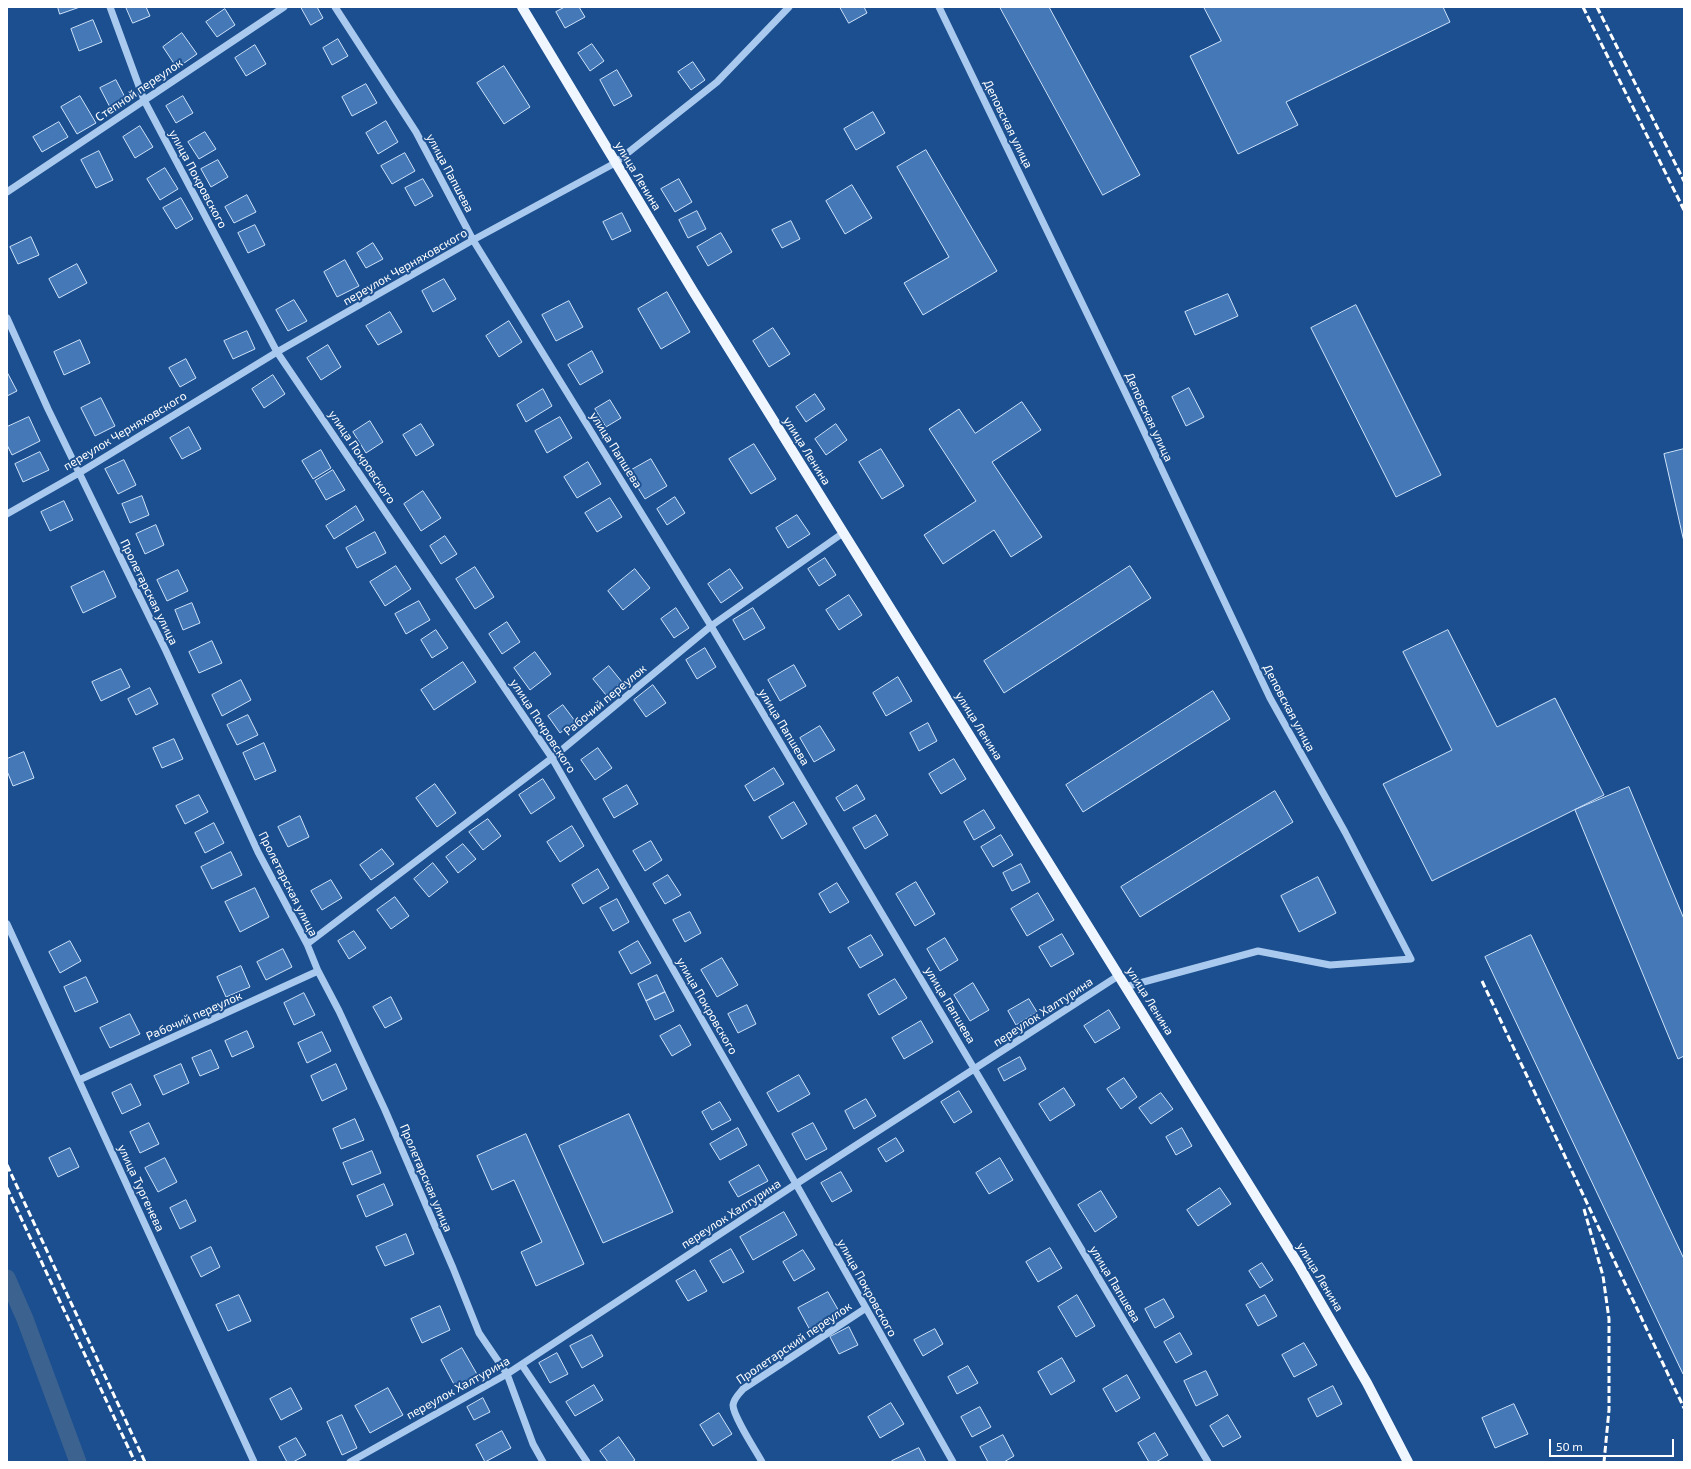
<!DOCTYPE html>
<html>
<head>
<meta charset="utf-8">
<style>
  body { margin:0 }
  #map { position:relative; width:1691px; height:1469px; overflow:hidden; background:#1b4f8f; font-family:"Exo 2",sans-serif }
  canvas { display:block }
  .frame { position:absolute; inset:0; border:8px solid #fff; pointer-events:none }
  .scale { position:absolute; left:1549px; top:1439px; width:125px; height:18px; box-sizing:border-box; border:2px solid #fff; border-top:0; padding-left:5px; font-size:12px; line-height:14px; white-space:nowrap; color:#fff; -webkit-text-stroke:3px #1b4f8f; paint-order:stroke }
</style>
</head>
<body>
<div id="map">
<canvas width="1691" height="1469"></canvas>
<div class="frame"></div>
<div class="scale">50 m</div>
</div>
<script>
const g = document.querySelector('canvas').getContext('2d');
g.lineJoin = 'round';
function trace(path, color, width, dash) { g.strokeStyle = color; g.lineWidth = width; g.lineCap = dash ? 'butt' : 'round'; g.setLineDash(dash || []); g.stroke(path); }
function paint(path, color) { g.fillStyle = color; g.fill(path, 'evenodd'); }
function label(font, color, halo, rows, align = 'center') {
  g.font = font + ' "Exo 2",sans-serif'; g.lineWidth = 4; g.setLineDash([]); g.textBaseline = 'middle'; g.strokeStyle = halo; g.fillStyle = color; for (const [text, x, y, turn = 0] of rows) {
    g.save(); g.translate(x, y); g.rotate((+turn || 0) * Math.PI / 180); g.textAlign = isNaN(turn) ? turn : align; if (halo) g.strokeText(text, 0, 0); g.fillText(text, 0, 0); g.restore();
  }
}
trace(new Path2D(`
  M7,1278L25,1319L78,1462`), '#3c6290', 17);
const building = new Path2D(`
  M58,7H80L60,14Z
  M126,7H146L150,16L133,23Z
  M301,7H317L323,18L311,25Z
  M565,7H579L585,17L565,28L556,12Z
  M840,7H864L867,13L849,23Z
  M1000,7H1049L1140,175L1103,195Z
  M1204,7H1443L1450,22L1286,102L1298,125L1238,154L1190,56L1221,41Z
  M225,9L235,25L217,37L206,22Z
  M93,20L102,42L79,51L71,29Z
  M182,33L197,54L177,68L163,47Z
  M338,39L348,56L332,65L323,48Z
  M592,44L604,61L590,71L578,53Z
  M255,45L266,64L246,76L235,58Z
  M693,62L705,80L691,90L678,72Z
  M504,66L530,107L504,124L477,83Z
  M617,70L632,96L614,106L600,80Z
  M116,80L128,103L112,111L100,88Z
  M366,84L377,103L352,116L342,97Z
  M80,96L96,123L77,134L61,107Z
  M183,96L193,113L176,123L166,106Z
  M873,112L885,133L856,150L844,129Z
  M386,121L398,142L378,154L366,133Z
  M59,122L68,137L42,152L33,137Z
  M140,126L153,147L135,158L123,137Z
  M205,132L216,149L199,159L188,142Z
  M926,150L997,271L923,315L904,283L949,257L897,167Z
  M99,151L113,180L96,188L81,160Z
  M405,153L415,171L392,184L381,166Z
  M218,160L228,177L211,187L201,169Z
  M165,168L178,189L160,200L147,179Z
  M423,179L433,196L415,206L405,188Z
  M679,179L692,202L675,212L661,189Z
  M852,185L872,218L845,234L826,201Z
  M247,195L256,212L234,223L225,207Z
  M181,198L193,219L176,229L163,208Z
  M697,211L706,229L688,238L679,220Z
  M622,213L631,231L612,240L603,222Z
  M791,221L800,239L782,248L772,230Z
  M255,225L265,245L248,253L238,233Z
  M721,233L732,252L708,266L697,247Z
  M31,237L39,255L18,264L10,247Z
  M373,243L383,259L366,268L357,253Z
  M345,260L359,286L337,297L324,272Z
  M77,264L87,283L59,298L49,279Z
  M444,279L456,299L433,312L422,291Z
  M667,292L690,332L661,349L638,309Z
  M1228,294L1238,316L1195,335L1185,312Z
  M294,300L307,321L288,331L276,310Z
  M569,301L583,327L556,341L542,315Z
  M1356,305L1441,475L1396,497L1311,328Z
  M390,312L402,332L378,345L366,326Z
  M509,321L522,342L499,357L486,336Z
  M773,328L790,354L769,367L753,341Z
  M247,331L255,349L233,359L224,341Z
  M80,340L90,363L64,375L54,352Z
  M328,345L341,367L321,380L307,358Z
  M592,351L603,372L580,385L568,365Z
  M186,359L196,378L180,387L169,368Z
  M7,372L17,391L7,396Z
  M273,375L285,394L264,408L252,389Z
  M1189,388L1204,417L1186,426L1172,397Z
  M543,389L552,406L526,422L517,405Z
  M815,394L825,409L806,422L796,407Z
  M101,398L115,426L95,436L81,408Z
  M610,400L621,418L606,427L595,409Z
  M1022,402L1041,430L992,462L1042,537L1011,557L994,530L943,564L924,535L976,501L929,429L959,409L975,433Z
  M29,417L40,441L12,455L7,445V427Z
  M560,417L572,438L547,453L535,431Z
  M370,421L383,442L366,453L353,432Z
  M421,424L434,445L416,456L403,435Z
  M836,424L847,440L826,455L815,439Z
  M189,427L201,449L182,459L170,438Z
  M754,444L776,479L751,494L729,459Z
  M881,449L904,486L882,499L859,462Z
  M1684,449V542L1664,454Z
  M321,450L331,468L313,479L302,461Z
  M40,452L49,470L23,482L15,464Z
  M651,459L667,486L645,499L628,472Z
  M124,460L136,485L118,494L105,469Z
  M588,462L601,484L577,498L564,477Z
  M333,470L345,490L326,500L315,481Z
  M423,491L441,518L421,531L404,504Z
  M142,496L149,515L130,523L122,504Z
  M675,497L685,513L667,525L657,509Z
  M610,498L622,517L597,532L585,513Z
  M64,501L73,520L50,531L41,512Z
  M356,506L364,520L334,539L326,526Z
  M797,515L810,534L788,548L776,528Z
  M156,525L164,545L145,554L136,534Z
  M375,532L386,553L357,568L346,548Z
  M445,536L457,554L441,564L430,546Z
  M825,558L836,575L819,586L808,569Z
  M396,566L411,589L385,606L370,582Z
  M1130,566L1151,598L1004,693L984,661Z
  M475,567L494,597L475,609L456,579Z
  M635,569L650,588L623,610L608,591Z
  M730,569L743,588L721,603L708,584Z
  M178,570L188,591L167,601L157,580Z
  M104,571L116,597L83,613L71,587Z
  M849,595L862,615L839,630L826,610Z
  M419,601L430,620L406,634L395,614Z
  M192,603L200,623L183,630L175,610Z
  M676,608L689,628L674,638L661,619Z
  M753,608L765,628L744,640L733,620Z
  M507,622L520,642L502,654L489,634Z
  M436,630L448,648L432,658L421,640Z
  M1448,630L1497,727L1555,698L1604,795L1432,881L1383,784L1452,750L1403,652Z
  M212,641L222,663L199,673L189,652Z
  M705,648L716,667L697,679L686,660Z
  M535,652L551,674L530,690L514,668Z
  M463,662L476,682L434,710L421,690Z
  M794,665L806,686L780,701L768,680Z
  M609,666L622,682L606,695L593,679Z
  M121,669L130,687L101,701L92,682Z
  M898,677L912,701L886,716L873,693Z
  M241,680L251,700L222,716L212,695Z
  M653,685L666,703L646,717L634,700Z
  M150,688L158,704L136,715L128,699Z
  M1213,691L1230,719L1083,812L1066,785Z
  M563,705L575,721L560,733L548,716Z
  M248,715L258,735L237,745L227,725Z
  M928,723L937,741L919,751L910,733Z
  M820,726L835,750L814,762L800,738Z
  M174,739L183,759L162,768L153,748Z
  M264,743L276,771L255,780L243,753Z
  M598,748L612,768L595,780L581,760Z
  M24,752L34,778L13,786L7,771V759Z
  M954,759L966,779L941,794L929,774Z
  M774,768L784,784L754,801L745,786Z
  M543,779L555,798L531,814L519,795Z
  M435,784L456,813L437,827L416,798Z
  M627,785L638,804L614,818L603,799Z
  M857,785L865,799L844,811L836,798Z
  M1629,787L1684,919V1056L1678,1059L1575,810Z
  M1275,791L1293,822L1140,917L1121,887Z
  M199,795L208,812L185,824L176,806Z
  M794,802L807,824L782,839L769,817Z
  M984,810L995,828L974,840L964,822Z
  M876,815L888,835L865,849L853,828Z
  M300,816L309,837L288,847L278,827Z
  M488,819L501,836L483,850L469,832Z
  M214,823L224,843L205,853L195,833Z
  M572,826L584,846L560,862L547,842Z
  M1001,835L1013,855L993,867L981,847Z
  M651,841L662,860L645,871L633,851Z
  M463,844L476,859L458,873L446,857Z
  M382,849L394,864L371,880L360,865Z
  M231,852L242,875L212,889L201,867Z
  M433,863L448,882L429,897L414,879Z
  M1021,864L1030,882L1012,891L1003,873Z
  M598,869L609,888L583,904L572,885Z
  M668,875L681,895L665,904L653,884Z
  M1318,877L1336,913L1299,932L1281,896Z
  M331,880L342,898L322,910L311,891Z
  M916,882L935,914L915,926L896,894Z
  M837,883L849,902L830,913L819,894Z
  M255,888L269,917L240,932L225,902Z
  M1038,893L1054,920L1027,936L1011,909Z
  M395,897L409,916L391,929L377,910Z
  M617,899L629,922L613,931L600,908Z
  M690,912L701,933L685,942L673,920Z
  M354,931L366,948L349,959L338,941Z
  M1062,934L1074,954L1051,967L1039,947Z
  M871,935L883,955L860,968L848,948Z
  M1531,935L1684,1259V1373L1683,1374L1485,957Z
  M945,938L958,960L940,971L927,949Z
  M70,941L81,961L60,973L49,952Z
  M638,941L651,963L631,974L619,952Z
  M283,949L292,967L266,980L257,962Z
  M722,958L738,985L717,997L701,970Z
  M241,966L250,987L226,997L217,977Z
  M657,975L665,992L646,1001L638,984Z
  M86,977L98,1002L75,1012L64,987Z
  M895,979L907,998L879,1015L868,995Z
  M973,983L989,1010L970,1021L954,995Z
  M665,992L674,1011L655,1020L646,1001Z
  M304,993L315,1015L294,1025L284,1003Z
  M391,997L402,1019L385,1028L373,1007Z
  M1029,999L1037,1012L1016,1025L1008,1011Z
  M747,1005L756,1024L738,1033L728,1014Z
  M1109,1010L1120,1028L1095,1043L1084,1026Z
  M130,1014L140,1034L110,1048L100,1028Z
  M921,1021L933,1042L904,1059L892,1038Z
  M680,1025L691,1045L672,1056L660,1036Z
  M247,1031L254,1047L232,1057L225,1041Z
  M322,1032L331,1051L307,1063L298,1043Z
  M211,1050L219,1068L200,1076L192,1058Z
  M1020,1057L1026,1069L1004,1081L998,1069Z
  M181,1064L189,1083L163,1095L154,1076Z
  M336,1064L347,1089L322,1101L311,1076Z
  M799,1075L810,1094L778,1112L767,1093Z
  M1124,1078L1137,1097L1121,1109L1107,1089Z
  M131,1084L141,1105L122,1114L112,1093Z
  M1064,1088L1075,1105L1050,1121L1039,1104Z
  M959,1091L972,1112L954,1123L941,1102Z
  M1161,1093L1173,1109L1151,1124L1139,1108Z
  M866,1099L876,1116L854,1129L845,1111Z
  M720,1102L731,1120L712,1130L702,1112Z
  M629,1114L673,1212L603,1243L559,1146Z
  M355,1119L364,1140L341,1149L333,1129Z
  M149,1123L159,1144L140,1153L130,1132Z
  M813,1123L827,1149L806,1160L792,1134Z
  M738,1128L747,1145L720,1160L710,1144Z
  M1182,1128L1192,1146L1176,1155L1166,1137Z
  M526,1134L584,1264L536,1286L521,1252L542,1242L514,1180L492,1190L477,1156Z
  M896,1138L904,1151L886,1162L878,1149Z
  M70,1148L79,1167L58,1177L49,1158Z
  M372,1151L381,1173L352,1185L343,1163Z
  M165,1158L177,1182L158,1192L145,1168Z
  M1000,1158L1013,1180L989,1194L976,1173Z
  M759,1165L768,1181L738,1197L729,1182Z
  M841,1172L852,1191L832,1202L821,1183Z
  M384,1184L393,1205L366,1217L357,1196Z
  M1220,1188L1231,1204L1198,1226L1187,1210Z
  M1101,1191L1117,1217L1095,1232L1078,1205Z
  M186,1200L196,1221L180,1229L170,1208Z
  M784,1212L797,1235L753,1260L740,1237Z
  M406,1234L414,1254L385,1266L376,1247Z
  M211,1247L220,1267L201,1277L191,1257Z
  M1050,1248L1062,1268L1038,1282L1026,1262Z
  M731,1249L744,1272L723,1283L710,1261Z
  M803,1250L815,1269L794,1281L783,1262Z
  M1262,1263L1273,1280L1260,1288L1249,1271Z
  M695,1270L707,1291L688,1301L676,1281Z
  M828,1292L840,1313L810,1330L798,1308Z
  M239,1295L251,1321L228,1331L216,1305Z
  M1077,1295L1095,1326L1076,1337L1058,1307Z
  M1265,1295L1277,1316L1258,1326L1246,1305Z
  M1164,1299L1174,1317L1155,1328L1145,1309Z
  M440,1306L450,1330L422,1343L411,1319Z
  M849,1327L858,1345L839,1354L830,1337Z
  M935,1329L943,1344L923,1356L914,1340Z
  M1180,1333L1192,1354L1176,1363L1164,1342Z
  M592,1335L603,1356L582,1368L570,1346Z
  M1304,1343L1317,1365L1294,1377L1282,1355Z
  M462,1348L478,1376L456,1388L441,1360Z
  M557,1353L568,1374L550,1383L539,1363Z
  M1062,1358L1075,1381L1051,1395L1038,1372Z
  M968,1366L978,1383L957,1394L948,1377Z
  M1206,1371L1218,1395L1196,1406L1184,1381Z
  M1127,1375L1140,1398L1116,1412L1103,1389Z
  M594,1385L603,1400L575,1416L566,1402Z
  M1333,1386L1342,1404L1317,1417L1308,1399Z
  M291,1388L302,1409L281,1420L270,1399Z
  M388,1388L403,1415L370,1433L355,1406Z
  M483,1398L490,1412L474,1420L467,1407Z
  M891,1403L904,1424L880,1438L868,1417Z
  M1514,1404L1528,1434L1495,1448L1482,1418Z
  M980,1407L991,1427L972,1437L961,1417Z
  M719,1413L732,1434L713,1446L700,1425Z
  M342,1415L357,1448L342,1455L327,1422Z
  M1228,1415L1241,1437L1223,1447L1210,1426Z
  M502,1431L511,1448L485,1462L476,1445Z
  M1155,1433L1168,1455L1156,1462H1149L1138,1443Z
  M1003,1435L1014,1456L1004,1462H988L980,1447Z
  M619,1437L635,1460L632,1462H608L600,1451Z
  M296,1438L306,1455L293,1462H287L279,1447Z
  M919,1448L926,1462H893L892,1461Z`);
paint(building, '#4478b7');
trace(building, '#cfe3fa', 1);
trace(new Path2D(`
  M110,7L144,100L277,352L552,758L796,1184L953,1462
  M335,7L416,132L473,240L711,626L1208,1462
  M939,7L1140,423L1270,698L1345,832L1411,959L1330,965L1258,951L1125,987
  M7,192L284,7
  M7,318L48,409L166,651L258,852L307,944L318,971L339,1011L385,1110L453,1268L479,1333L507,1374L533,1444L543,1462
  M7,514L79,473L277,352L473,240L615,163L717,82L789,7
  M7,924L254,1462
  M307,944L552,758L711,626L843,533
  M79,1080L318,971
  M522,1365L587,1462
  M350,1462L507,1374L796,1184L1118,976
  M762,1462C756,1451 733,1416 733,1405C734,1398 739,1394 743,1389L866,1308`), '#a9c9ee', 7);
trace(new Path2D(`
  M522,7L693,291L1298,1264L1367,1383L1408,1462`), '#f0f6ff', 10);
trace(new Path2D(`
  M1583,7L1684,210
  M1597,7L1684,181
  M1482,981L1684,1408
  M7,1165L145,1462
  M7,1188L135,1462
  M1584,1209L1603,1276L1609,1319V1410L1604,1462`), '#fff', 3, [7, 3]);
label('12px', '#fff', '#1b4f8f', [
  ["Степной переулок",139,90,-34],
  ["Деповская улица",1008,124,64],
  ["улица Папшева",450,173,62],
  ["улица Ленина",638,176,59],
  ["улица Покровского",198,179,62],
  ["переулок Черняховского",405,267,-30],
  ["Деповская улица",1149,417,65],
  ["переулок Черняховского",125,431,-31],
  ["улица Папшева",616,450,58],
  ["улица Ленина",807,451,58],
  ["улица Покровского",362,457,56],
  ["Пролетарская улица",149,592,64],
  ["Рабочий переулок",605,700,-40],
  ["Деповская улица",1289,708,62],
  ["улица Покровского",543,726,57],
  ["улица Ленина",979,726,58],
  ["улица Папшева",784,727,59],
  ["Пролетарская улица",288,884,63],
  ["улица Ленина",1150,1001,58],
  ["улица Папшева",950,1005,59],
  ["улица Покровского",707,1006,60],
  ["переулок Халтурина",1043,1012,-33],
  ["Рабочий переулок",194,1016,-24],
  ["Пролетарская улица",426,1178,67],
  ["улица Тургенева",141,1188,65],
  ["переулок Халтурина",731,1214,-33],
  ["улица Ленина",1320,1277,59],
  ["улица Папшева",1115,1284,59],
  ["улица Покровского",867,1288,61],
  ["Пролетарский переулок",794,1343,-34],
  ["переулок Халтурина",458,1388,-29]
]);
</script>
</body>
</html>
